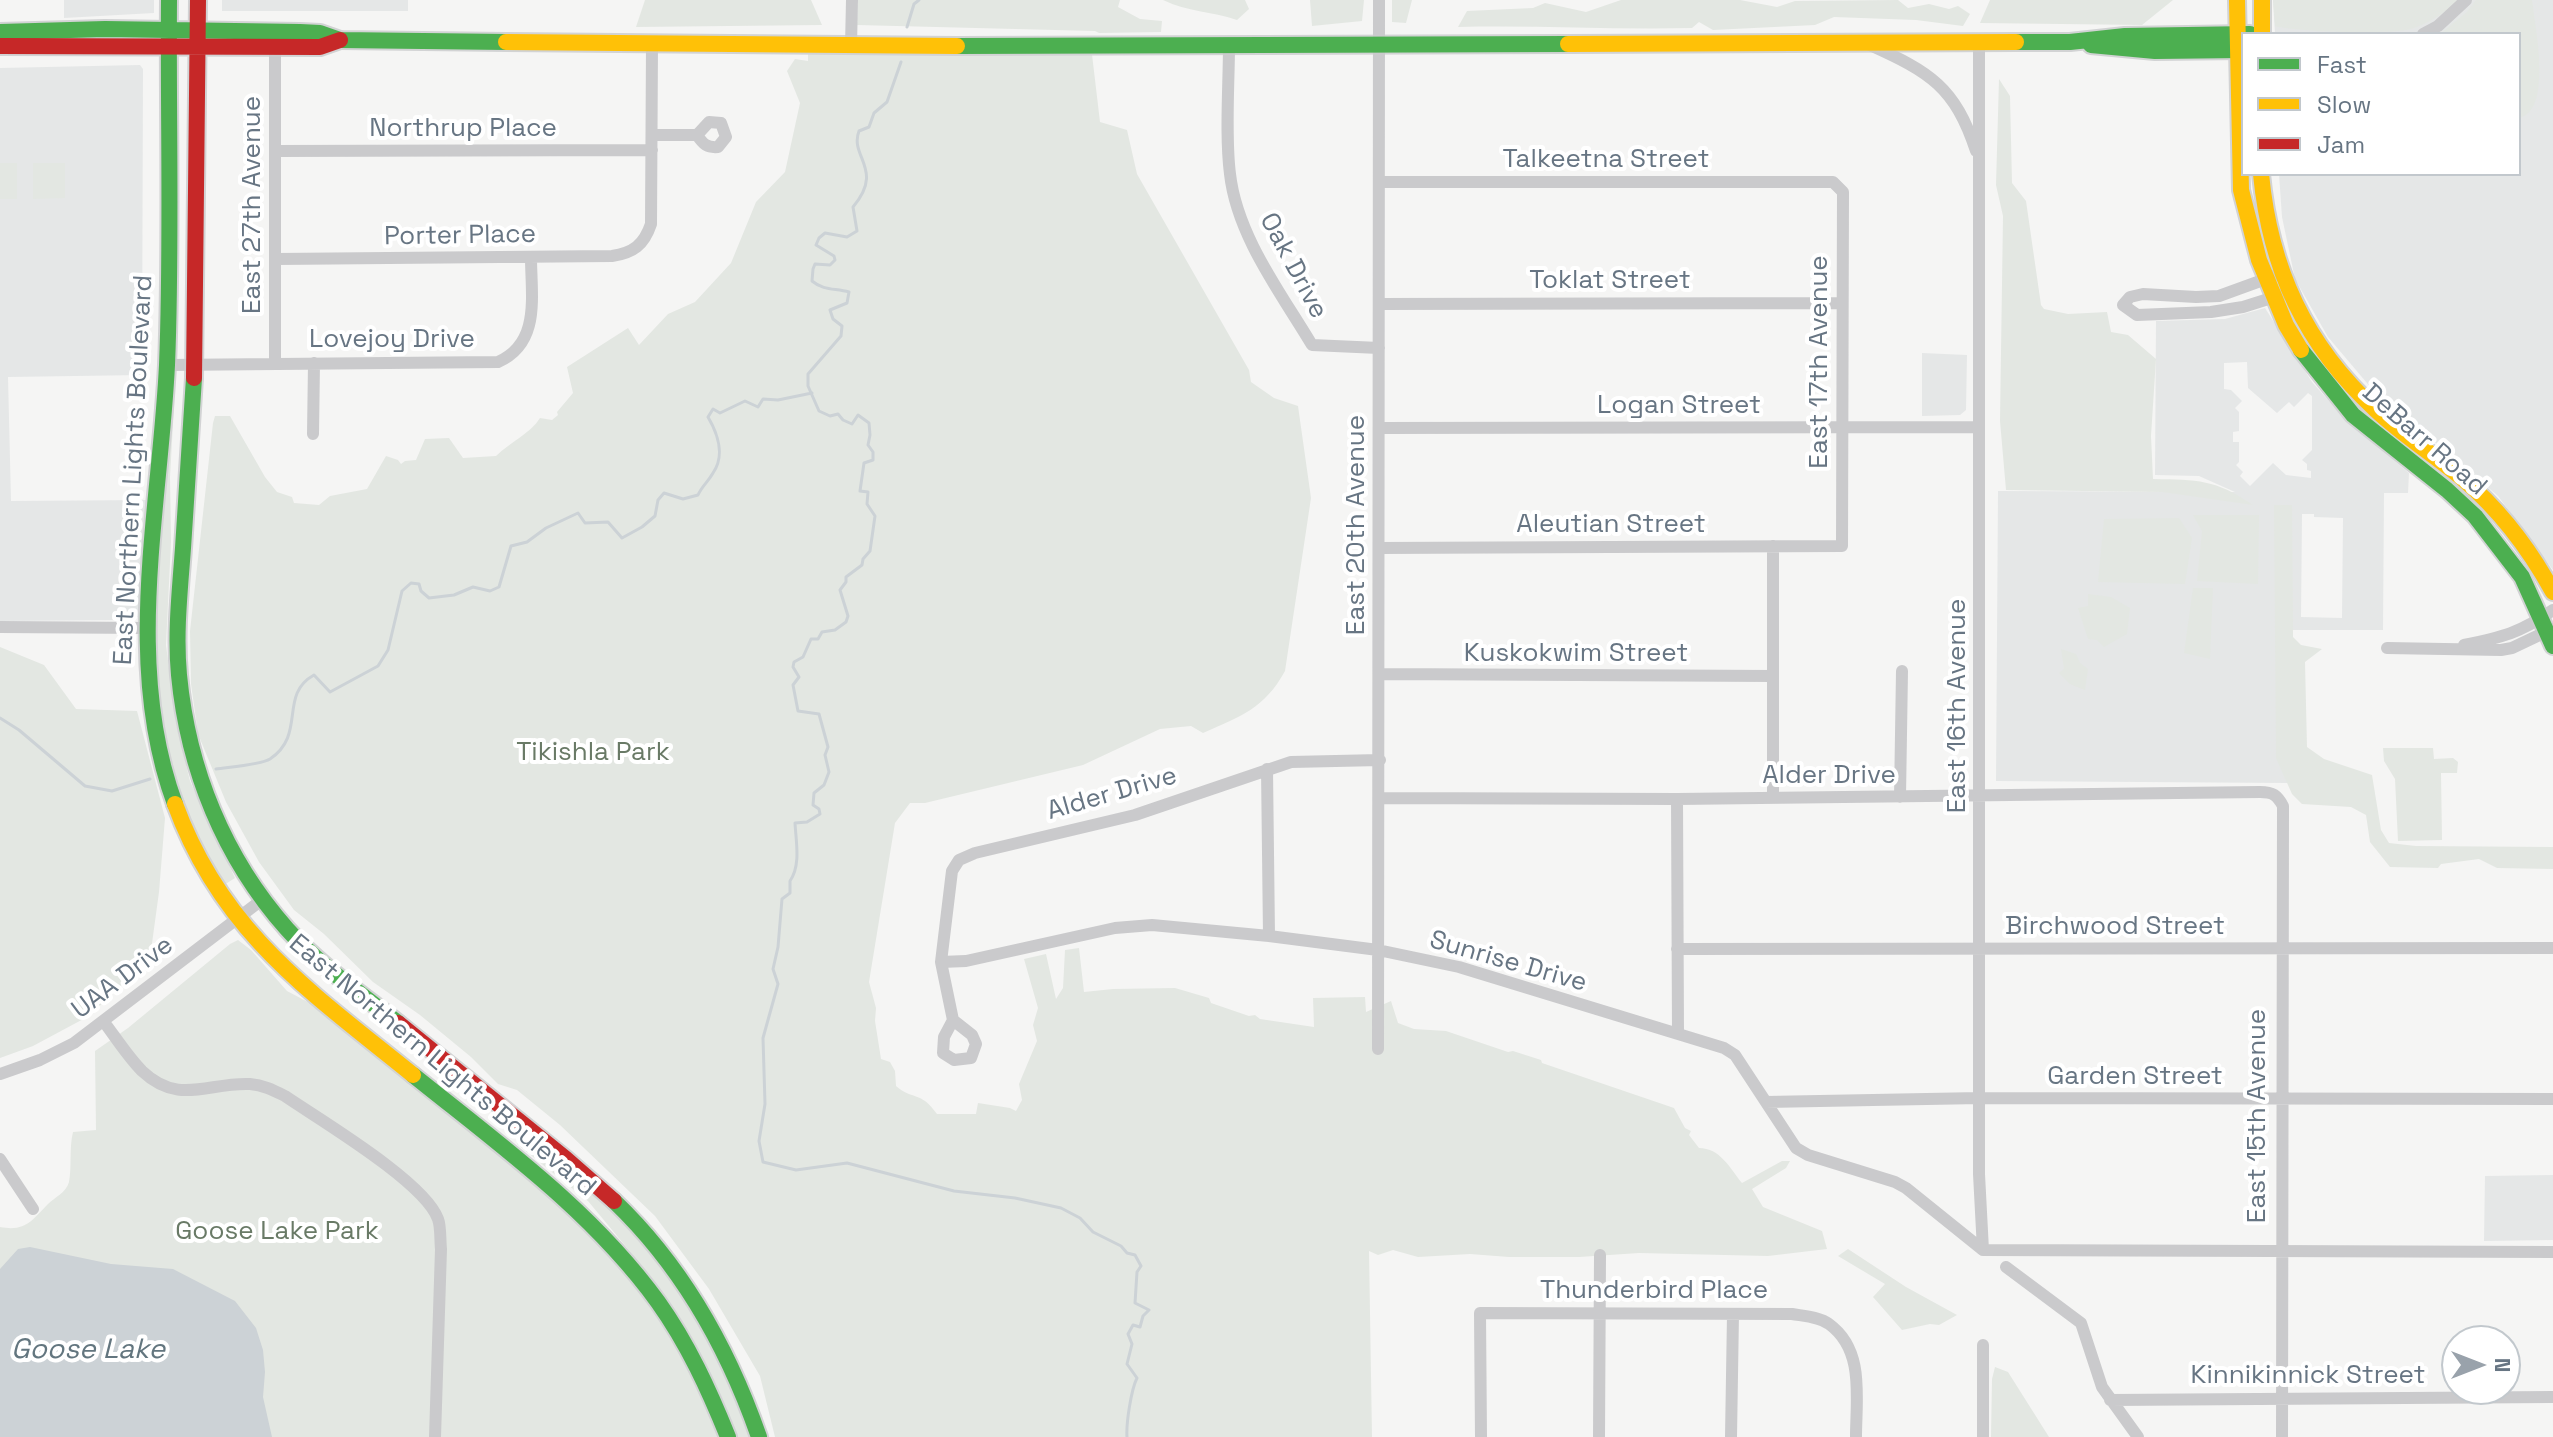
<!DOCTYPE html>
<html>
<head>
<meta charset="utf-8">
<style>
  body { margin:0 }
  #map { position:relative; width:2553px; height:1437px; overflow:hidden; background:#f5f5f4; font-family:"Space Grotesk",sans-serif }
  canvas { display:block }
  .legend { position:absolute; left:2241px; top:32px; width:280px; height:144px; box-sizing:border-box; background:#fff; border:2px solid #c2c8cd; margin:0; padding:10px 14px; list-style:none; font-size:24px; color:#677583 }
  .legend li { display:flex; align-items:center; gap:16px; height:40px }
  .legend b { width:40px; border:2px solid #c2c8cd }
  .north { position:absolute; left:2441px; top:1325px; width:80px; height:80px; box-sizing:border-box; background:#fff; border:2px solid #c2c8cd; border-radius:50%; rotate:90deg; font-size:22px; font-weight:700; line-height:32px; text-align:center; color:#677583 }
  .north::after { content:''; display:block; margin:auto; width:28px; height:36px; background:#99a2ab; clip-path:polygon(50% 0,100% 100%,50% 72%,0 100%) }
</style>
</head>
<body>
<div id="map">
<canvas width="2553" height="1437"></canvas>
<ul class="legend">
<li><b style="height:10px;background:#4caf50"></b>Fast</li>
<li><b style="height:10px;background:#ffc107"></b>Slow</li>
<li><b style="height:10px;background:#c62828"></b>Jam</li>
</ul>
<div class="north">N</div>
</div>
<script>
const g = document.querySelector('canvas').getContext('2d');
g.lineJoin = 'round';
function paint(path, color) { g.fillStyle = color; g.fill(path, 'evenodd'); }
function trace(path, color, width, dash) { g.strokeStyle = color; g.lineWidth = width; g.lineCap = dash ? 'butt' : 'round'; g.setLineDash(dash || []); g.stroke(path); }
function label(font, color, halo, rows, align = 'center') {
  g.font = font + ' "Space Grotesk",sans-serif'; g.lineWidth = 8; g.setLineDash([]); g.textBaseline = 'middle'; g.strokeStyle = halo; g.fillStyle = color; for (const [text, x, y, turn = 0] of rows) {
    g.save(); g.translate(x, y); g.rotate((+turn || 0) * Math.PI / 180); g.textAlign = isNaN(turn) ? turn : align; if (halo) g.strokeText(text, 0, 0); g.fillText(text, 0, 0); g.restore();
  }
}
paint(new Path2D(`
  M64,0H154V13L64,18Z
  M222,0H408V11H222Z
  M2273,0H2553V570L2498,496L2372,389L2328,337L2295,279L2282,217L2279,174H2519V34H2275Z
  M140,65L143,69L142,375L8,377L11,501L149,500L140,613L138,617L125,620L0,621V68Z
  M2265,308L2312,382L2345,419L2409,473L2408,493H2384L2383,630H2288L2287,783L1996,781L1998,491L2235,492L2199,476L2155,475L2156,321L2225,319ZM2247,362L2248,388L2277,413L2289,402L2294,407L2308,393L2312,396V450L2302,460L2307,464V470L2311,471V478L2286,475L2273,463L2250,486L2240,476L2243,472L2236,465L2239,462V442H2233V432L2239,431V412L2235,408L2242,401L2231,390L2224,389V363ZM2302,514H2314V517L2343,518L2342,618L2301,617Z
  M1922,353L1967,355L1966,410L1960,415L1922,416Z
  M2553,1175V1240L2484,1241L2485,1176Z`), '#e5e7e7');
paint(new Path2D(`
  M645,0H811L822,25L636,27Z
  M858,0H1120L1118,7L1140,19L1162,21L1161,32L1099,33L1095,31L857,25Z
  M1163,0H1245L1249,9L1237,20C1211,11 1188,12 1163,0Z
  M1310,0H1364L1362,21L1312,26Z
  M1392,0H1412L1406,23L1392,22Z
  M1621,0H1740L1777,7L1795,1L1898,0L1908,8L1929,4L1949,9L1958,6L1970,14L1963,26L1916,20L1834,17L1815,25L1713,30L1699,22L1692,28C1614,30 1536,25 1458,27L1467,11L1533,8L1545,3L1586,12Z
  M1990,0H2173L2142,25L1980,23Z
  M2273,0H2458C2446,12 2428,24 2411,29C2390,35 2295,32 2275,26Z
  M2476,0H2532C2535,26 2553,111 2519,118V34H2440L2467,12Z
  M1091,46L1100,122L1127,130L1137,174L1249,370L1251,382L1274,398L1298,406L1311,498L1285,671C1264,709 1241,716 1203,733L1191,726L1160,729L1083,765L925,803H910L895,823L869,982L876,1008L875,1021L881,1059L890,1062L895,1071L896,1086C913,1101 920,1090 937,1114H976L978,1103L1010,1108L1016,1111L1022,1100L1019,1084L1037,1041L1033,1025L1038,1008L1024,959L1046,954L1056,999L1063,988L1065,950L1079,948L1084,992L1113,989L1175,988L1209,998L1211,1003L1249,1016L1255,1015L1260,1019L1314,1027L1313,998L1365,997L1366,1012L1391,1001L1398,1023L1414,1029L1446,1031L1508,1052L1513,1051L1541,1060L1542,1063L1674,1108L1685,1128L1691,1131L1689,1135L1699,1148C1720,1148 1730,1168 1742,1183L1782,1161H1790L1786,1168L1752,1189L1763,1207L1822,1231L1827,1249L1768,1256L1639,1253L1579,1257H1509L1470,1254L1418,1257L1393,1250L1378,1255L1369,1251L1372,1437H775L760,1376L709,1289L655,1216L560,1125L517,1090L498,1084L471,1057L420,1015L373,982L324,934L294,910L259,862L226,802L198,734L191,684L190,631L213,423L215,416H230L265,477L277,492L292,497L294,503L319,505L330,496L367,489L386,456L398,460L401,464L405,461L416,460L425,439L449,438L463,458L496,456C510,442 530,434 540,418L552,420L558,415L557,412L573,393L567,367L628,328L639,345L668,314L695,302L731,263L756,202L785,172L800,103L787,71L795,59L808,61V51Z
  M1999,79L2010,96L2012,183L2026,201L2041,305L2044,309L2068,314L2107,312L2111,332L2128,335L2156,359L2151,436L2153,479C2198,480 2215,479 2253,505L2162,492L2006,490L2000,421L2003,216L1996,185Z
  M0,163H17V199H0Z
  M33,163H65V198L33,199Z
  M167,406H174L170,477L171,542L166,645L176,723L190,781L235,878L224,885L195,834L174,786L152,679Z
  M2274,505H2292L2293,637L2301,645L2322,649L2305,662L2307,747L2324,759L2372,775L2381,830L2389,843L2416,846L2553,847V869L2497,868L2479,859L2441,864L2438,868L2390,867L2370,842L2366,815L2351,807L2302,804L2292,794L2276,758Z
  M2193,515H2259L2258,584L2197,581L2202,531Z
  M2179,518L2192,538L2185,584L2098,582L2104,519Z
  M2193,588H2213L2210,659L2184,653Z
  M2088,594L2111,597L2130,608L2127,634L2104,647L2097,640L2088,639L2078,608L2088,606Z
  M0,647L44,665L76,709L137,711L165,818L159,892L150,958L89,1016L33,1046L0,1058Z
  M2061,649L2076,654L2080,663L2088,669L2085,690L2070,684L2059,673L2064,669Z
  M2383,748H2433L2434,759L2453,758L2458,762L2457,773H2441L2442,840L2398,841L2395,779L2384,761Z
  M238,940L251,950L287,991L325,1011L583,1219L676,1337L721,1437H0V1227C26,1232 32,1220 48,1204C55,1197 66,1193 69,1182C72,1166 69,1148 73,1132L96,1130L95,1051L128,1028L230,944Z
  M518,1134L557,1165L574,1172L631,1227L690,1307L719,1357L734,1392L750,1437H733L671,1307L632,1254L588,1201L517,1144Z
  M1848,1249L1906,1287L1957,1315L1939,1325L1930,1324L1902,1330L1873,1297L1885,1284L1838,1256Z
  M1995,1367L2008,1372L2049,1437H1991L1992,1379Z`), '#e3e7e2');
paint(new Path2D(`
  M30,1247L111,1264L173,1269L235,1301L256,1328L263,1350L265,1372L263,1397L272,1437H0V1269L18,1249Z`), '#ccd2d6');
trace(new Path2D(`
  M907,27L914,4L919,0
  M901,62L887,102L874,113L869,127L859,131C849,157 885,169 853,207L857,231L847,237L825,233L819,238L816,245L834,256L835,260L830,265L815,264L813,269L812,281C824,291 835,288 849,292L847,303L830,310L833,319L842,326L841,336L808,374V386L819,411L830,416L838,414L843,420L852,424L858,415L869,423L870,435L868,445L873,452V460L864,463L860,491L868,492L867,504L875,516L870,551L863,559L862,565L846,577V582L840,590L848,616L846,622L835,630L822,632L818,639H811L803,657L794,662L793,667L799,677L793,685L798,711L819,714L828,747L825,755L829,772L824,785L814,793L813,805L819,809L820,814L807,822L795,823C796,842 801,865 790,881V893L782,899L778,947L773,969L778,984L763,1038L765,1104L759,1141L763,1162L796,1170L847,1163L954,1191L1015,1198L1061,1208L1080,1218L1093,1232L1121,1246L1127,1253L1135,1255L1141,1266L1137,1272L1135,1303L1149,1310L1143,1316L1140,1327L1133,1325L1128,1334L1132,1344L1127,1364L1137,1378C1131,1390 1126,1424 1127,1437
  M0,718L19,730L85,786L112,791L150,779
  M216,769C229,767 260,765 270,759C307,734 278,695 314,675L330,692L378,666L388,650L402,591L411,583L419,584L421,591L429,598L454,595L473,587L490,591L499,587L511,546L527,542L546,528L578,513L585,523L608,522L622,538L642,527L655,516L658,500L664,493L683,499L698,495C702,486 708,482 713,473C725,456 718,434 708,417L713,409L720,413L745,401L758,407L763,399L778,400L812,393`), '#ccd2d6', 3);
const fast = new Path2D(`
  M169,0C168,121 172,243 167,365C160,509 123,664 175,804
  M0,32L105,29L300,32L320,33L340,40L506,42
  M2016,42H2070L2125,36L2250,34
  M2091,45L2155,51L2243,50
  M957,46L1568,44
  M2301,350L2353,415L2447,490L2475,516L2522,577L2553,646
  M194,378C190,434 187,491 183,548C180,590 175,633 179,675C188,769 224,858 287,929C319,965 360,993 398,1023
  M413,1075C500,1145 592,1211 658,1302C688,1344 709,1390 728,1437
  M614,1201C682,1266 728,1348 759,1437`);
const slow = new Path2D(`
  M2237,0L2241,190L2259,260L2286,325L2301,350
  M2262,0V34
  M506,42L957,46
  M1568,44L2016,42
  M2261,174C2270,268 2305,345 2376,410C2403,435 2434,455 2462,478C2500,510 2529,548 2553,592
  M175,804C222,933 312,993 413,1075`);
const jam = new Path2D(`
  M0,46L320,47L340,40
  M194,378L198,0
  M398,1023L566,1159L614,1201`);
trace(fast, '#d2d3d4', 20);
trace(slow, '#d2d3d4', 20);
trace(jam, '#d2d3d4', 20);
trace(new Path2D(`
  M2423,34L2438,26L2466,0
  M1979,43V1174L1983,1250
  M1229,44C1229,84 1225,135 1230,174C1237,236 1281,293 1312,345L1379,348
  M1870,45C1930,72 1955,87 1976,151
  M275,46V363
  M851,46L852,0
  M652,135H697C703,144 707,148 718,147L726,137L721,123L709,122L697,135
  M275,151L652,150
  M1379,182H1833L1843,192L1842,546L1379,548
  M276,259L612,256C633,253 644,245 651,224L652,45
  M2274,276L2219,296L2196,297L2143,294L2130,297L2123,305L2137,315L2211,312L2243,307L2281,295
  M1379,304L1841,303
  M167,365L498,362C541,343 531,296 531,257
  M1379,428L1979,427
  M313,434L314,363
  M0,627L147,628
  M2464,645C2503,637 2520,633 2553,610
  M2387,648L2501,650L2512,648L2552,629
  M1380,674L1773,676
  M1267,769L1269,936
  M1900,797L1902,671
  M1380,798L1677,799L2260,792C2273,792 2277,795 2283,806L2282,1437
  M1773,798V546
  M1677,799L1678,1034
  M1677,949L2553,948
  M941,962L966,961L1115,928L1152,925L1269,936L1378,950L1459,967L1724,1048L1735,1055L1796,1148L1808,1155L1895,1182L1906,1188L1983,1250
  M953,1020L972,1035L976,1044L971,1058L954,1060L943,1053L944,1037L953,1020L941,962L952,871L959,860L975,853L1135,815L1291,762L1380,760
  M104,1022C116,1038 128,1057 142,1071C179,1106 208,1082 250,1084C263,1085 273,1090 285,1096C320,1120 425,1182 438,1219C441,1227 440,1240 441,1249L435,1437
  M1378,1049L1379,0
  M0,1074L40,1060L74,1043L263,899
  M1766,1102L1980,1098L2553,1099
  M0,1159L33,1209
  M1983,1250L2553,1252
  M2006,1267L2081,1323L2102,1387L2138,1437
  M1983,1345V1437
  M2110,1400L2553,1397
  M1481,1437L1480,1313L1792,1314C1803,1316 1820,1317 1829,1324C1865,1350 1856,1398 1856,1437
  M1599,1437L1600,1255
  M1731,1437L1733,1314`), '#cacacc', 12);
trace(fast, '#4caf50', 16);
trace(slow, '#ffc107', 16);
trace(jam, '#c62828', 16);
label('26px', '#677583', '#fff', [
  ["Northrup Place",463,129],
  ["Talkeetna Street",1606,160],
  ["East 27th Avenue",253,205,-90],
  ["Porter Place",460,236,-1],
  ["Oak Drive",1293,266,62],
  ["Toklat Street",1610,281],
  ["Lovejoy Drive",392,340],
  ["East 17th Avenue",1820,362,-90],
  ["Logan Street",1679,406],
  ["DeBarr Road",2424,440,41],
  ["East Northern Lights Boulevard",134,470,-87],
  ["East 20th Avenue",1357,525,-90],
  ["Aleutian Street",1611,525],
  ["Kuskokwim Street",1576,654],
  ["East 16th Avenue",1958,706,-90],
  ["Alder Drive",1829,776],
  ["Alder Drive",1112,794,-16],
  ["Birchwood Street",2115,927],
  ["Sunrise Drive",1508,962,16],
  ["UAA Drive",123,978,-37],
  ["East Northern Lights Boulevard",442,1066,40],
  ["Garden Street",2135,1077],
  ["East 15th Avenue",2258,1116,-90],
  ["Thunderbird Place",1654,1291],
  ["Kinnikinnick Street",2308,1376]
]);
label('26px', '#697a66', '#fff', [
  ["Tikishla Park",593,753],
  ["Goose Lake Park",277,1232]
]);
label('italic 28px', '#63767f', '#fff', [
  ["Goose Lake",88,1350]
]);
</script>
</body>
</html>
